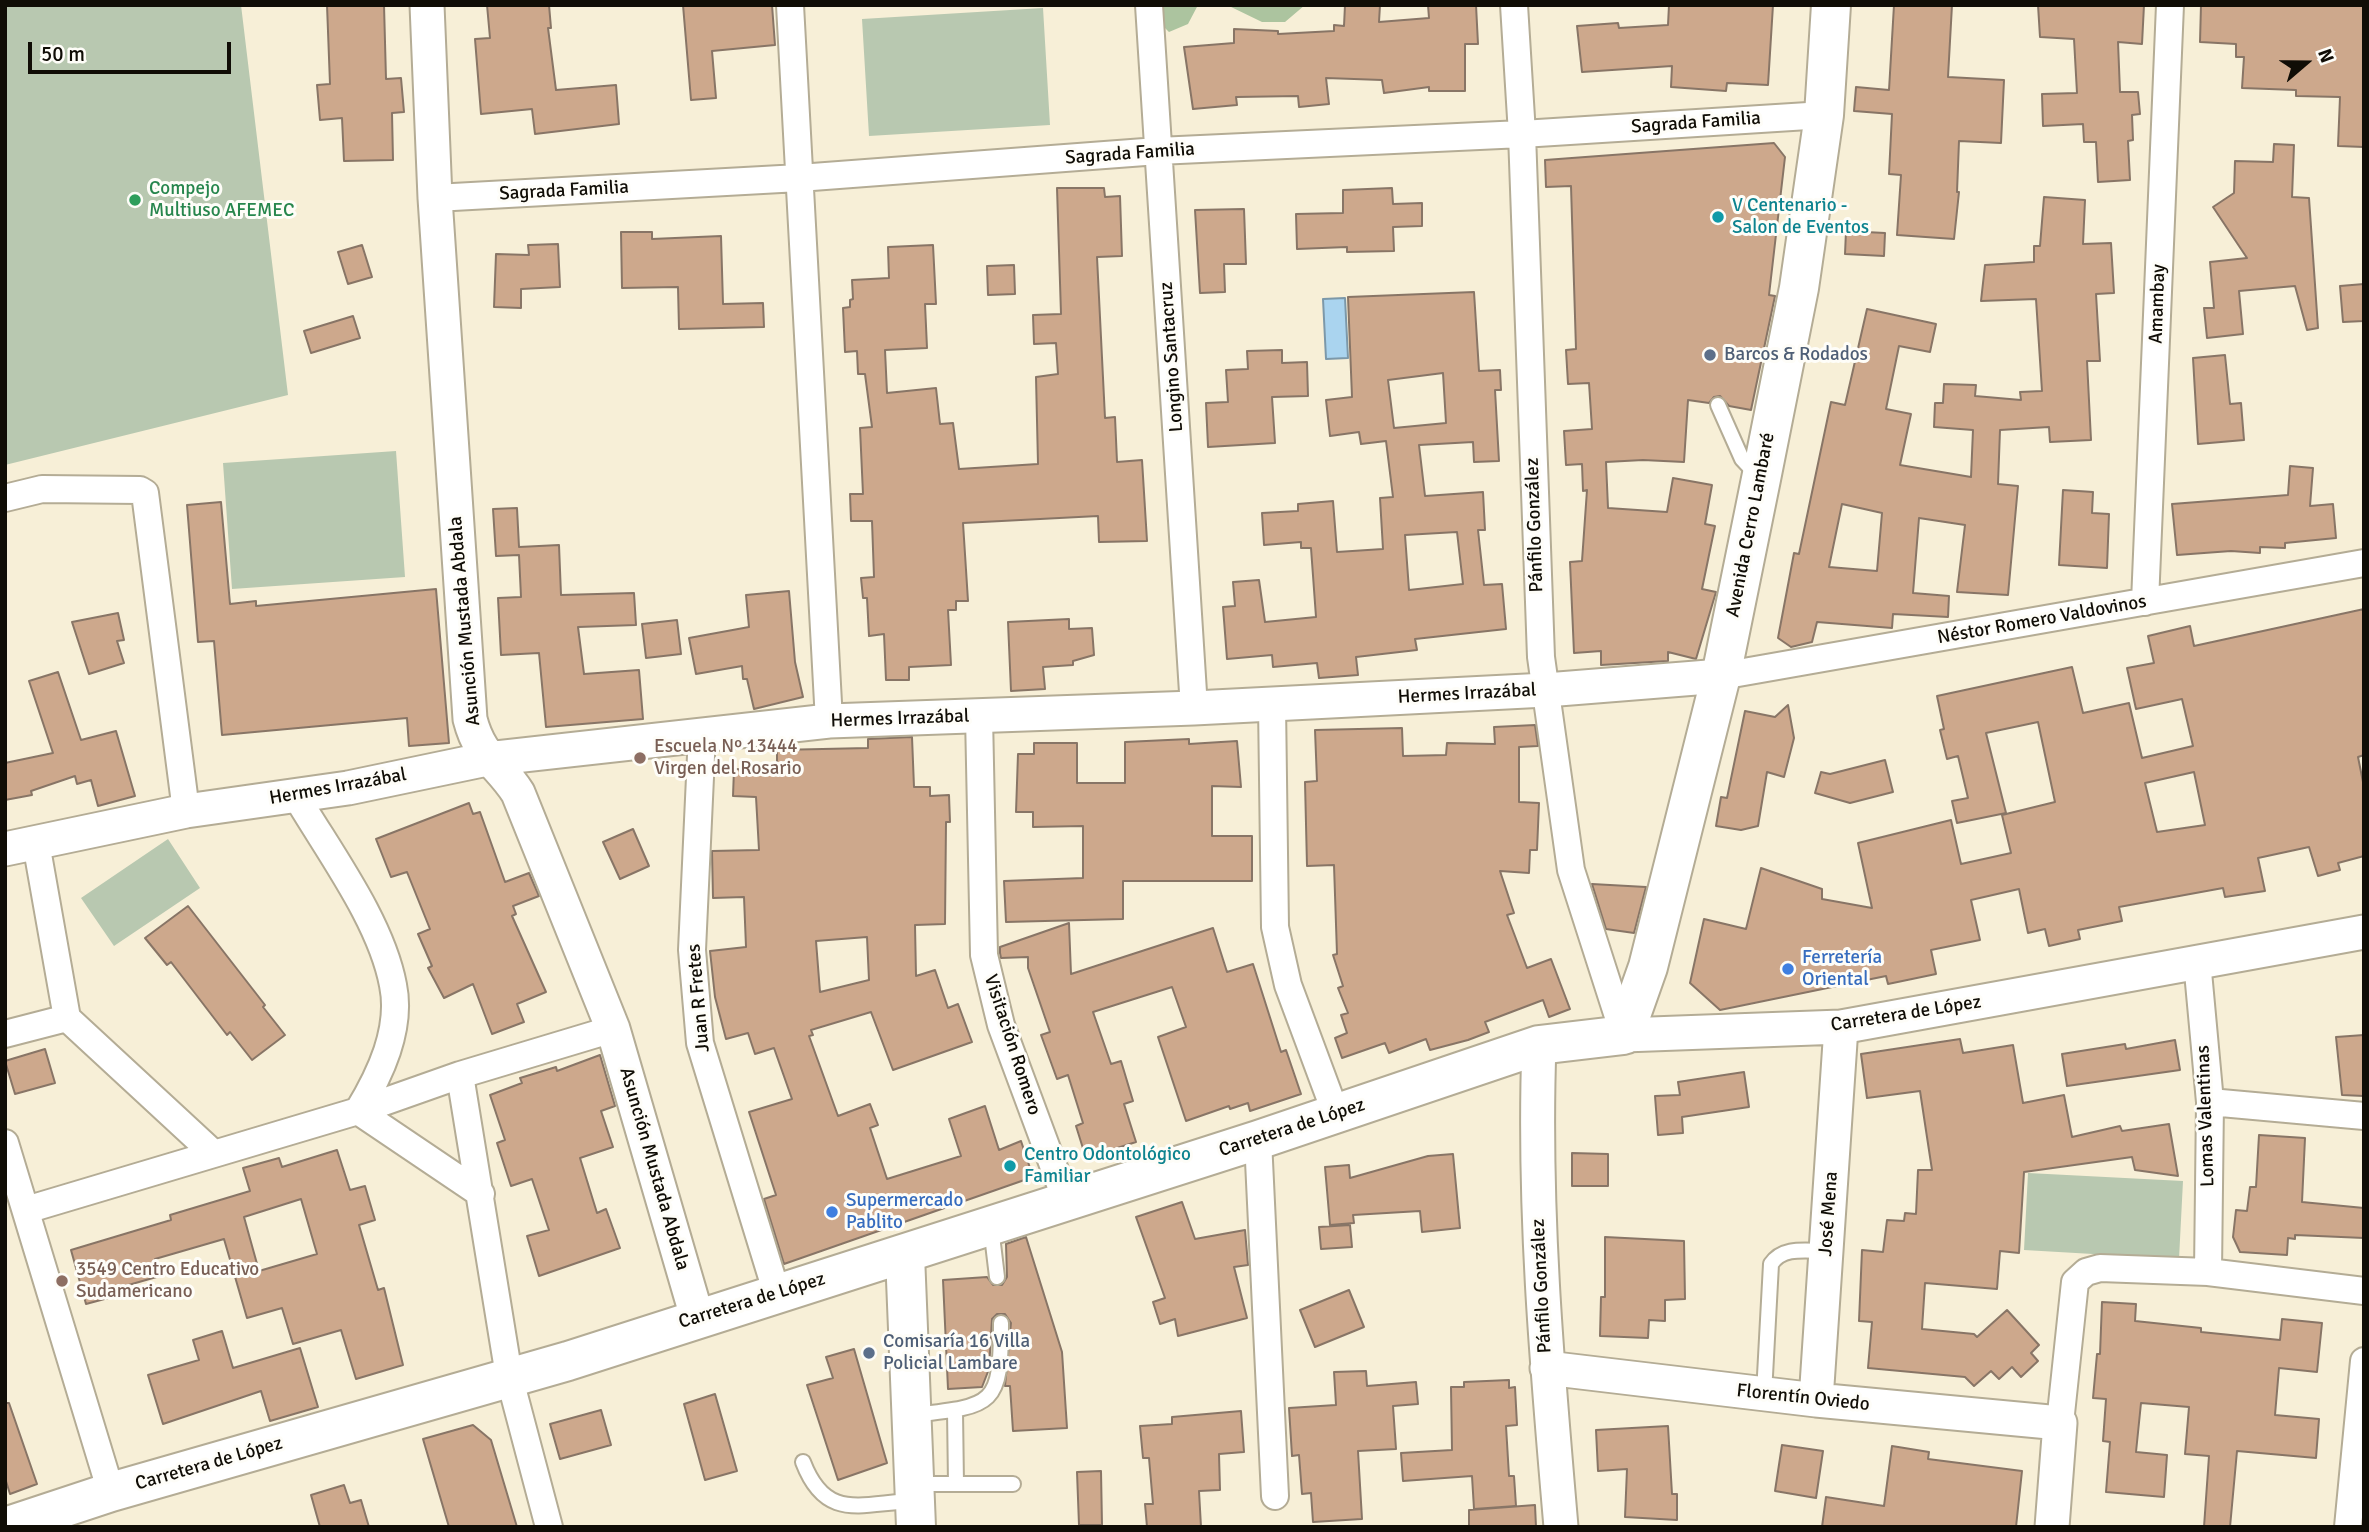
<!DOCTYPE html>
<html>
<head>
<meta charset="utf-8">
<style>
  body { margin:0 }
  #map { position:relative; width:2369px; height:1532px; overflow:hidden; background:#f7efd7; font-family:Signika,sans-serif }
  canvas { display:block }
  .frame { position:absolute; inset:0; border:7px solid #100d06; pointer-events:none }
  .north { position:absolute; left:2271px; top:28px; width:70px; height:70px; -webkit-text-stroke:5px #fefdf8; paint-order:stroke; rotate:70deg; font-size:19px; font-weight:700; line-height:28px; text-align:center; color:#100d06 }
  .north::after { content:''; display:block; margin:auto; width:24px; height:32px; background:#100d06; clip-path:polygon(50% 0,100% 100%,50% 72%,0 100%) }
  .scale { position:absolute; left:28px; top:42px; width:203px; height:32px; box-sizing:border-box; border:4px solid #100d06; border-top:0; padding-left:9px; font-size:21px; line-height:24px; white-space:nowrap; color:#100d06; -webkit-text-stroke:5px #fefdf8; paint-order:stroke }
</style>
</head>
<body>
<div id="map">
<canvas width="2369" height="1532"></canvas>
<div class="frame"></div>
<div class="north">N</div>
<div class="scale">50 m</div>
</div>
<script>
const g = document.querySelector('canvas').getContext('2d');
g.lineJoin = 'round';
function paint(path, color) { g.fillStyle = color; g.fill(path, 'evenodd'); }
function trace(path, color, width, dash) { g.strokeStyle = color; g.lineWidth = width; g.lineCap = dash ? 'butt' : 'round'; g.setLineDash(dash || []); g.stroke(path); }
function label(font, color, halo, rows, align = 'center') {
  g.font = font + ' Signika,sans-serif'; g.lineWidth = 6; g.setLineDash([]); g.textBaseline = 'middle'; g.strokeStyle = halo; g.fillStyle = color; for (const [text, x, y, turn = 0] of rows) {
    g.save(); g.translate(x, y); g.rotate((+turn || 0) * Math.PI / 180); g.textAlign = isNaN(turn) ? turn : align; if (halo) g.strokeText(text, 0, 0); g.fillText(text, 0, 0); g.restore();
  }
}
paint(new Path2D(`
  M5,5H241L288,395L5,465Z
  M1043,8L1050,125L869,136L862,19Z
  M396,451L405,577L232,589L223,463Z
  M168,839L200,888L114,946L81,898Z
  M2028,1173L2183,1181L2179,1259L2024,1250Z`), '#b8c8b0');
paint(new Path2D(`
  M1150,5H1198L1188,24L1169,32L1154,17Z
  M1227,5H1305L1285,22H1262Z`), '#acc49f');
const water = new Path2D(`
  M1345,298L1348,358L1326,359L1323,299Z`);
paint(water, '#aad4ef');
trace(water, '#7c98a9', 2);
const building = new Path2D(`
  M327,5H384L386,79L401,78L404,112L392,113L393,160L344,161L342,118L320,120L317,85L330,84Z
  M487,5H549L551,28H548L556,90L616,85L619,124L535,134L532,109L481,114L475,39L490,38Z
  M683,5H772L775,45L712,51L716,98L691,100Z
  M1345,5H1380L1379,22L1429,18L1428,5H1476L1478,44H1465V91H1429V87L1384,93L1382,80L1326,78L1329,104L1299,107L1298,96L1236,97L1237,105L1193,109L1184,47L1234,43V29L1278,31V34L1334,31V25L1344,26Z
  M1669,5H1773L1768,85L1727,83L1726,91L1671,87L1672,66L1582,72L1577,26L1618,23L1619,28L1668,25Z
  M1894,5H1952L1948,77L2004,80L2001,143L1959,141L1957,192H1959L1954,239L1897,235L1901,175L1889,174L1892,114L1854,111L1856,87L1889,90Z
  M2038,5H2144L2142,44L2118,42L2120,92H2138L2140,114L2132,115L2133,140L2128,141L2130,180L2098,182L2096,142H2084L2083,124L2043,126L2042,94L2077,93L2074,39L2040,37Z
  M2201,5H2364V147L2338,146L2340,97L2296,96V90L2242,88L2244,57H2236V44L2200,42Z
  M1774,143L1785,157L1769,295L1775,296L1751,410L1729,406L1720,396L1714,397L1709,403L1688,400L1684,462L1643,460L1606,462L1608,508L1667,512L1673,478L1712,485L1705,524L1715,526L1702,589L1716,592L1696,659L1668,652V661L1601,665V651L1574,653L1570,562L1582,561L1587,490L1583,491L1582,464L1566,465L1564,431L1592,429L1589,383L1568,384L1566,350L1576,349L1571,186L1546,187L1545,160Z
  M2274,144L2294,145L2292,197L2309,198L2318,328L2307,330L2295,286L2239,291L2243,334L2207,338L2204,308H2214L2210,262L2247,258L2213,207L2234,193L2235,161L2273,162Z
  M1057,188H1104L1105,197L1120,196L1122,256L1097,257L1105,418L1115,417L1117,462L1142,460L1147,541L1099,542L1098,516L963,523L968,601H956V610H948L951,665L909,667V680H886L884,634L869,636L867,598H863L861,578L874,577L872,521H851L850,494H863L860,428L872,427L865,374H858L857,351L845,352L843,308L850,307V300L853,299L852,280L889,278L888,247L933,245L936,304H925L927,348L885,350L887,393L936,388L940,424L953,423L959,469L1038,464L1036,377L1058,374L1056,343L1034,344L1033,315L1061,314Z
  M1392,188L1393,204L1422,203V226L1393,227L1394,251L1347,252V247L1297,249L1296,214L1343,213V190Z
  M2044,197L2085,200L2083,244L2111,243L2114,293L2096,294L2100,361H2087L2091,440L2050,442L2049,427L2000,430L1998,484L2018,486L2008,595L1957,592L1965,525L1919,518L1913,593L1949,596L1948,617L1893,614L1892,628L1817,622L1812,642L1791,647L1778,638L1794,553L1799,554L1831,402L1845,405L1867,309L1936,324L1930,352L1899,346L1886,409L1911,414L1900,465L1971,477L1973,430L1934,427L1935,403H1943L1944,384L1976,385L1975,396L2021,400L2020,392L2042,391L2036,299L1981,301L1985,265L2034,262V246H2040ZM1842,504L1882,513L1877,571L1829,567Z
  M1244,209L1246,264H1224L1225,292L1200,293L1195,210Z
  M1846,231L1885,233L1884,256L1845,254Z
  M621,232H652V239L721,236L723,304L763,303L764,327L679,329L678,287L622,288Z
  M558,244L560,287L521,289V308L494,307L496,254L529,255L528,245Z
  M362,245L372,277L348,284L338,252Z
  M1014,265L1015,294L988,295L987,266Z
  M2364,284V321L2343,322L2340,286Z
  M1474,292L1479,371L1500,370L1501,390H1495L1499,461L1474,462L1473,442L1419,445L1425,496L1483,492L1485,530H1478L1484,585L1502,584L1506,629L1415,639L1417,650L1356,657L1358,675L1319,678L1317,663L1273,667L1272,655L1227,659L1223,607L1235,606L1233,582L1259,580L1265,622L1316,617L1311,548H1301V542L1264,545L1262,513L1298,511V504L1333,501L1337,552L1383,549L1380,498L1393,497L1386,441L1361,444L1359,432L1330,436L1326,400L1352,397L1348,297ZM1443,373L1446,423L1394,428L1388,380ZM1457,532L1463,584L1409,590L1405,535Z
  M353,316L360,338L311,353L304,331Z
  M1282,350V363L1307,362L1308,396L1272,397L1275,443L1208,447L1206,403L1228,402L1226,370L1248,369L1247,351Z
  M2225,355L2230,404L2241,403L2244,440L2198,444L2193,358Z
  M2290,466L2313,468L2310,506L2333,504L2336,538L2285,543V548L2260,547V553L2231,551L2177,555L2172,504L2288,495Z
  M2063,490L2093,492L2092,513L2109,514L2107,568L2059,565Z
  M221,502L230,604L256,601V606L436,589L449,743L409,746L407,718L222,735L214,641L198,642L187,505Z
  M517,508L519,547L559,545L561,595L634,593L636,625L578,627L584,674L639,670L643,719L546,727L539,653L501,655L498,598L521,597L519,555L496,556L493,509Z
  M789,591L795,662L803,697L754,709L747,679H743L742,666L696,674L689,638L749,627L746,595Z
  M2364,609V755L2358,757L2364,787V856L2338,863L2340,870L2318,876L2309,847L2258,858L2265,891L2225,897L2223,888L2119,907L2122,921L2078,930L2080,939L2049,946L2045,929L2028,933L2019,889L1971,900L1980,940L1931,950L1936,974L1888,984L1886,976L1720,1010L1690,983L1704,919L1746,929L1761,868L1822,889V899L1872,908L1858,843L1951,820L1961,864L2011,853L2002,815L2055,802L2038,722L1986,733L2006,813L1957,823L1952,801L1968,798L1958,756L1947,759L1940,730L1944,729L1937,696L2072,667L2083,713L2129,703L2142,758L2193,746L2182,699L2136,709L2127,668L2154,663L2148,636L2190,626L2194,646ZM2194,772L2205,825L2157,832L2145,783Z
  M118,613L124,640L117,641L124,663L89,674L72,622Z
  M1069,619V629L1092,628L1094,655L1073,661V665L1043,667L1045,689L1011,691L1008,622Z
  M677,620L681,654L646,658L642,624Z
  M58,672L81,740L116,731L135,796L98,806L91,780L77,784L75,776L31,791L32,795L5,800V763L53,753L29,681Z
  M1788,705L1794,738L1784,777L1767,772L1758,826L1741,830L1716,826L1721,797L1727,798L1745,711L1775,717Z
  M1535,725L1538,746L1519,747V802L1539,803L1537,850H1530L1529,873L1500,871L1514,913L1507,915L1527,968L1551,959L1570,1009L1549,1017L1543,1000L1485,1022L1489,1032L1468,1040L1430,1050L1426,1039L1389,1053L1385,1043L1342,1058L1335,1038L1347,1033L1341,1015L1348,1013L1338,988L1343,986L1333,955L1337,954L1334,865L1307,866L1305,782L1317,781L1315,730L1402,728L1403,756L1446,755L1447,743L1495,744L1494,727Z
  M912,737L914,787H930V796L949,795L950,822H946L945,924L915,925L916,976L935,970L948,1008L958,1004L972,1042L893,1070L871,1012L811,1030L813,1035L809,1036L838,1116L870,1104L878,1125L870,1128L887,1179L961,1156L949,1119L985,1106L999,1150L1021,1141L1033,1177L784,1264L764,1199L776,1195L749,1112L792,1099L774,1048L755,1054L748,1033L726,1039L715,997L710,951L746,947L744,897L713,898L712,851L759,850L756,797L733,796L734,769L777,771V750L868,748V739ZM867,937L869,980L820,992L816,941Z
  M1189,739V744L1237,741L1241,787L1212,786V836H1252V881H1123V919L1006,922L1004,881L1083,878V826L1033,827V812H1016L1018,754H1034V743H1077V783H1125V742Z
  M1885,760L1893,792L1850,803L1815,793L1821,772L1830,774Z
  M469,803L473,814L480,812L505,882L529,873L539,896L513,906L516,914L512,916L546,992L517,1004L524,1022L492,1034L473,984L444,998L428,968L432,966L418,934L430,929L407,872L391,877L376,839Z
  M633,829L649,866L620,879L603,842Z
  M1592,884L1646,887L1634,933L1606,929Z
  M188,906L265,1005L263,1007L285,1035L252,1060L230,1032L227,1035L171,962L167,965L145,938Z
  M1069,923L1071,974L1213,928L1227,972L1253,964L1281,1052L1286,1050L1301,1094L1250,1111L1248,1103L1230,1109L1229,1106L1186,1121L1158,1037L1186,1027L1172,987L1093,1012L1111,1064L1121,1061L1133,1101L1124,1104L1136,1142L1086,1158L1076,1126L1083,1123L1068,1075L1057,1079L1041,1035L1050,1032L1028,968V957L1001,958L1000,953V947Z
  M2364,1035V1096L2342,1095L2336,1037Z
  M1960,1039L1963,1053L2013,1045L2023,1103L2064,1095L2072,1137L2120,1126L2122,1131L2169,1124L2178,1176L2135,1170L2132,1157L2024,1172L2019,1253L2000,1251L1997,1289L1925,1283L1922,1329L1974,1334L1977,1337L2007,1310L2039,1345L2031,1353L2038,1361L2021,1377L2012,1367L1999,1379L1991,1371L1974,1386L1965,1377L1868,1368L1872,1322L1859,1321L1862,1250L1883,1252L1887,1220L1904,1221L1905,1213L1916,1214L1918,1170H1932L1920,1091L1867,1098L1861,1054Z
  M2175,1040L2180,1070L2067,1086L2062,1054L2125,1044L2126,1049Z
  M45,1049L55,1083L15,1094L5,1061Z
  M600,1055L615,1106L601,1111L613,1147L580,1158L597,1213L606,1209L620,1248L539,1276L527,1236L549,1230L532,1179L511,1186L497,1143L505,1140L490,1095L522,1083L520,1078L556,1067L557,1071Z
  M1744,1072L1749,1107L1682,1117L1683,1133L1658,1135L1655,1096L1680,1095L1678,1082Z
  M2259,1135L2305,1138L2302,1202L2364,1208V1238L2295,1235V1239L2288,1238L2287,1255L2240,1252L2233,1237L2236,1210L2247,1211L2250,1187H2256Z
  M337,1150L350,1190L365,1186L375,1220L359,1225L378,1290L384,1288L403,1365L356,1379L341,1330L293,1344L282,1308L247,1318L224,1239L155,1259L160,1276L111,1290L112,1297L86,1304L71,1250L171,1220L170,1215L250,1191L243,1168L279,1158L282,1167ZM301,1199L317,1254L259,1271L244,1217Z
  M1572,1153L1608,1154V1186H1572Z
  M1453,1154L1460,1228L1422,1232L1420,1211L1353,1215L1354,1223L1330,1225L1325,1167L1349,1165L1350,1178L1428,1156Z
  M1182,1202L1195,1239L1245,1230L1248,1265L1234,1267L1247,1318L1178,1336L1175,1319L1160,1324L1153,1302L1165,1298L1136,1217Z
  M1350,1225L1352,1247L1321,1249L1319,1227Z
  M1026,1237L1062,1352L1067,1428L1013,1431L1010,1386H1005L1011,1323L1005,1314H997L992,1319L989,1369L982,1387L948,1389L943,1280L987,1277L993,1285H1002L1007,1277L1006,1244Z
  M1605,1237L1684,1241L1685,1299L1665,1300V1321L1649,1320L1648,1338L1600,1336L1601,1297H1605Z
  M1349,1290L1364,1327L1315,1347L1300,1310Z
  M2102,1302L2136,1304L2135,1321L2201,1328V1332L2280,1340L2282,1319L2322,1323L2317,1372L2279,1368L2275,1415L2319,1419L2316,1458L2237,1451L2230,1527H2204L2209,1456L2185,1454L2189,1407L2141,1403L2136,1452L2167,1455L2164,1497L2106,1492L2110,1442L2103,1441L2106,1399L2093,1398L2097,1354H2100Z
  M222,1331L233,1368L300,1348L318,1407L270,1421L261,1391L163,1424L148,1375L199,1360L193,1340Z
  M854,1349L887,1463L838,1480L807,1385L833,1378L826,1357Z
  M1366,1371L1367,1386L1416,1382L1418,1404L1393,1406L1396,1449L1358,1451L1362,1519L1313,1522L1311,1493L1302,1494L1299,1455L1292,1456L1289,1408L1336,1405L1334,1372Z
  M1509,1380V1388L1515,1387L1517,1425L1506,1426L1509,1476H1514L1516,1506L1474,1509L1472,1476L1403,1481L1401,1453L1452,1450L1451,1387H1464V1382Z
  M715,1394L737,1471L705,1480L684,1404Z
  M5,1403H9L37,1484L10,1494L5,1478Z
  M601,1410L611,1445L560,1459L550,1424Z
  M1241,1411L1244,1452L1219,1454L1220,1490L1199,1491L1201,1527H1147L1145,1504H1153L1149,1458H1143L1140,1426L1172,1424V1417Z
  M473,1425L491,1440L517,1527H449L423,1439Z
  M1668,1426L1672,1494H1677V1520L1625,1517L1627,1469L1598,1471L1596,1430Z
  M1782,1445L1823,1451L1816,1498L1775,1491Z
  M1892,1446L1929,1452L1928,1459L2022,1471L2016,1527H1822L1826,1497L1884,1506Z
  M1101,1471L1102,1525H1079L1077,1472Z
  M344,1485L350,1503L361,1500L369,1527H320L311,1495Z
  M1535,1505L1536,1527H1469V1510Z`);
paint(building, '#cda88c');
trace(building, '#887566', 2);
const service = new Path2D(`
  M1718,405L1742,459L1758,476
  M991,1227L997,1277
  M1764,1394L1771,1264C1783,1246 1806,1251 1826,1251
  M955,1411L956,1484
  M913,1415C994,1406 1001,1406 1001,1323
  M803,1462C826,1522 861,1503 913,1501
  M915,1484H1013`);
const minor = new Path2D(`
  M790,5L829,721
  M1149,5L1194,708
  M1514,5L1522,134L1541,657L1571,870L1624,1035
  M435,198L799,178L1158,151L1522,134L1824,115
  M5,498L42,489L140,490L145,493L186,811
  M2145,602L2170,5
  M1721,676L2364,563
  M1272,704L1275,927L1288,985L1336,1114
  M979,716L984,955L1001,1025L1066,1200
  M702,734L692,950L700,1043L777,1294
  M296,796C329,852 381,921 393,985C402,1029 380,1075 358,1111L481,1194
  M36,843L67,1018L213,1153
  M2197,961L2210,1102L2208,1272
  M5,1034L67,1018
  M460,1075L509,1376L549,1527
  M2210,1102L2364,1116
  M1258,1140L1275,1496
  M5,1143L111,1492
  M26,1210L358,1111L460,1075L613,1029
  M2060,1423L2075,1282L2086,1272L2100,1268L2208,1272L2364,1291
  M2348,1527L2364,1361`);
const tertiary = new Path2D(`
  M427,5L435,198L470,719C480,758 499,763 518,793L613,1029L697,1317
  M5,849L186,811L348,788L487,759L829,721L1194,708L1546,690L1721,676
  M1624,1035L1841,1027L2364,932
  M1539,1045C1533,1206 1547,1366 1561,1527
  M1547,1368L1816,1400L2060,1423L2052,1527
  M1816,1400L1841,1027`);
const secondary = new Path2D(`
  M905,1255L916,1527
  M5,1527L111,1492L568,1361L1258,1140L1539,1045L1624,1035L1648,967L1721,676L1761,479L1799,288L1824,115L1831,5`);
trace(service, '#b4ac95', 18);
trace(minor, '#b4ac95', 30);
trace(tertiary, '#b4ac95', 37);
trace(secondary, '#b4ac95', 42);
trace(service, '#fff', 14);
trace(minor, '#fff', 26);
trace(tertiary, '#fff', 33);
trace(secondary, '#fff', 38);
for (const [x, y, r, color] of [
  [135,200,7,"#2e9e5b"],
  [1718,217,7,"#0f9aa8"],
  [1710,355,7,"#5c6f8a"],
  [640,758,7,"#8d6e63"],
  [1788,969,7,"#3f7fe0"],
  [1010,1166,7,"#0f9aa8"],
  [832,1212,7,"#3f7fe0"],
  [62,1281,7,"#8d6e63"],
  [869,1353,7,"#5c6f8a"]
]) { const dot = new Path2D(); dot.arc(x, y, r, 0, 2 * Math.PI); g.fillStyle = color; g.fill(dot); trace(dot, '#fefdf8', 2.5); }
label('19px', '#100d06', '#fefdf8', [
  ["Sagrada Familia",1696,123,-4],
  ["Sagrada Familia",1130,154,-4],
  ["Sagrada Familia",564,191,-3],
  ["Amambay",2158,304,-88],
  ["Longino Santacruz",1172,357,-94],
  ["Pánfilo González",1535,525,-92],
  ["Avenida Cerro Lambaré",1751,525,-79],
  ["Néstor Romero Valdovinos",2042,620,-10],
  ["Asunción Mustada Abdala",465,621,-95],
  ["Hermes Irrazábal",1467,694,-3],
  ["Hermes Irrazábal",900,719,-2],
  ["Hermes Irrazábal",338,787,-10],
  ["Juan R Fretes",699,998,-95],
  ["Carretera de López",1906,1014,-9],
  ["Visitación Romero",1012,1045,72],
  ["Lomas Valentinas",2206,1116,-92],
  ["Carretera de López",1292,1128,-18],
  ["Asunción Mustada Abdala",654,1169,74],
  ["José Mena",1829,1214,-86],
  ["Pánfilo González",1542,1286,-93],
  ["Carretera de López",752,1301,-17],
  ["Florentín Oviedo",1803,1398,6],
  ["Carretera de López",209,1464,-16]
]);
label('19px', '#27864d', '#fefdf8', [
  ["Compejo",149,189],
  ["Multiuso AFEMEC",149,211]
], 'left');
label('19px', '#0d838f', '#fefdf8', [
  ["V Centenario -",1732,206],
  ["Salon de Eventos",1732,228],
  ["Centro Odontológico",1024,1155],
  ["Familiar",1024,1177]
], 'left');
label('19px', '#4e5e75', '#fefdf8', [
  ["Barcos & Rodados",1724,355],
  ["Comisaría 16 Villa",883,1342],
  ["Policial Lambare",883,1364]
], 'left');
label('19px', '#785e54', '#fefdf8', [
  ["Escuela Nº 13444",654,747],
  ["Virgen del Rosario",654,769],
  ["3549 Centro Educativo",76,1270],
  ["Sudamericano",76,1292]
], 'left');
label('19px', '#366cbe', '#fefdf8', [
  ["Ferretería",1802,958],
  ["Oriental",1802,980],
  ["Supermercado",846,1201],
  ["Pablito",846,1223]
], 'left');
</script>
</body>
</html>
